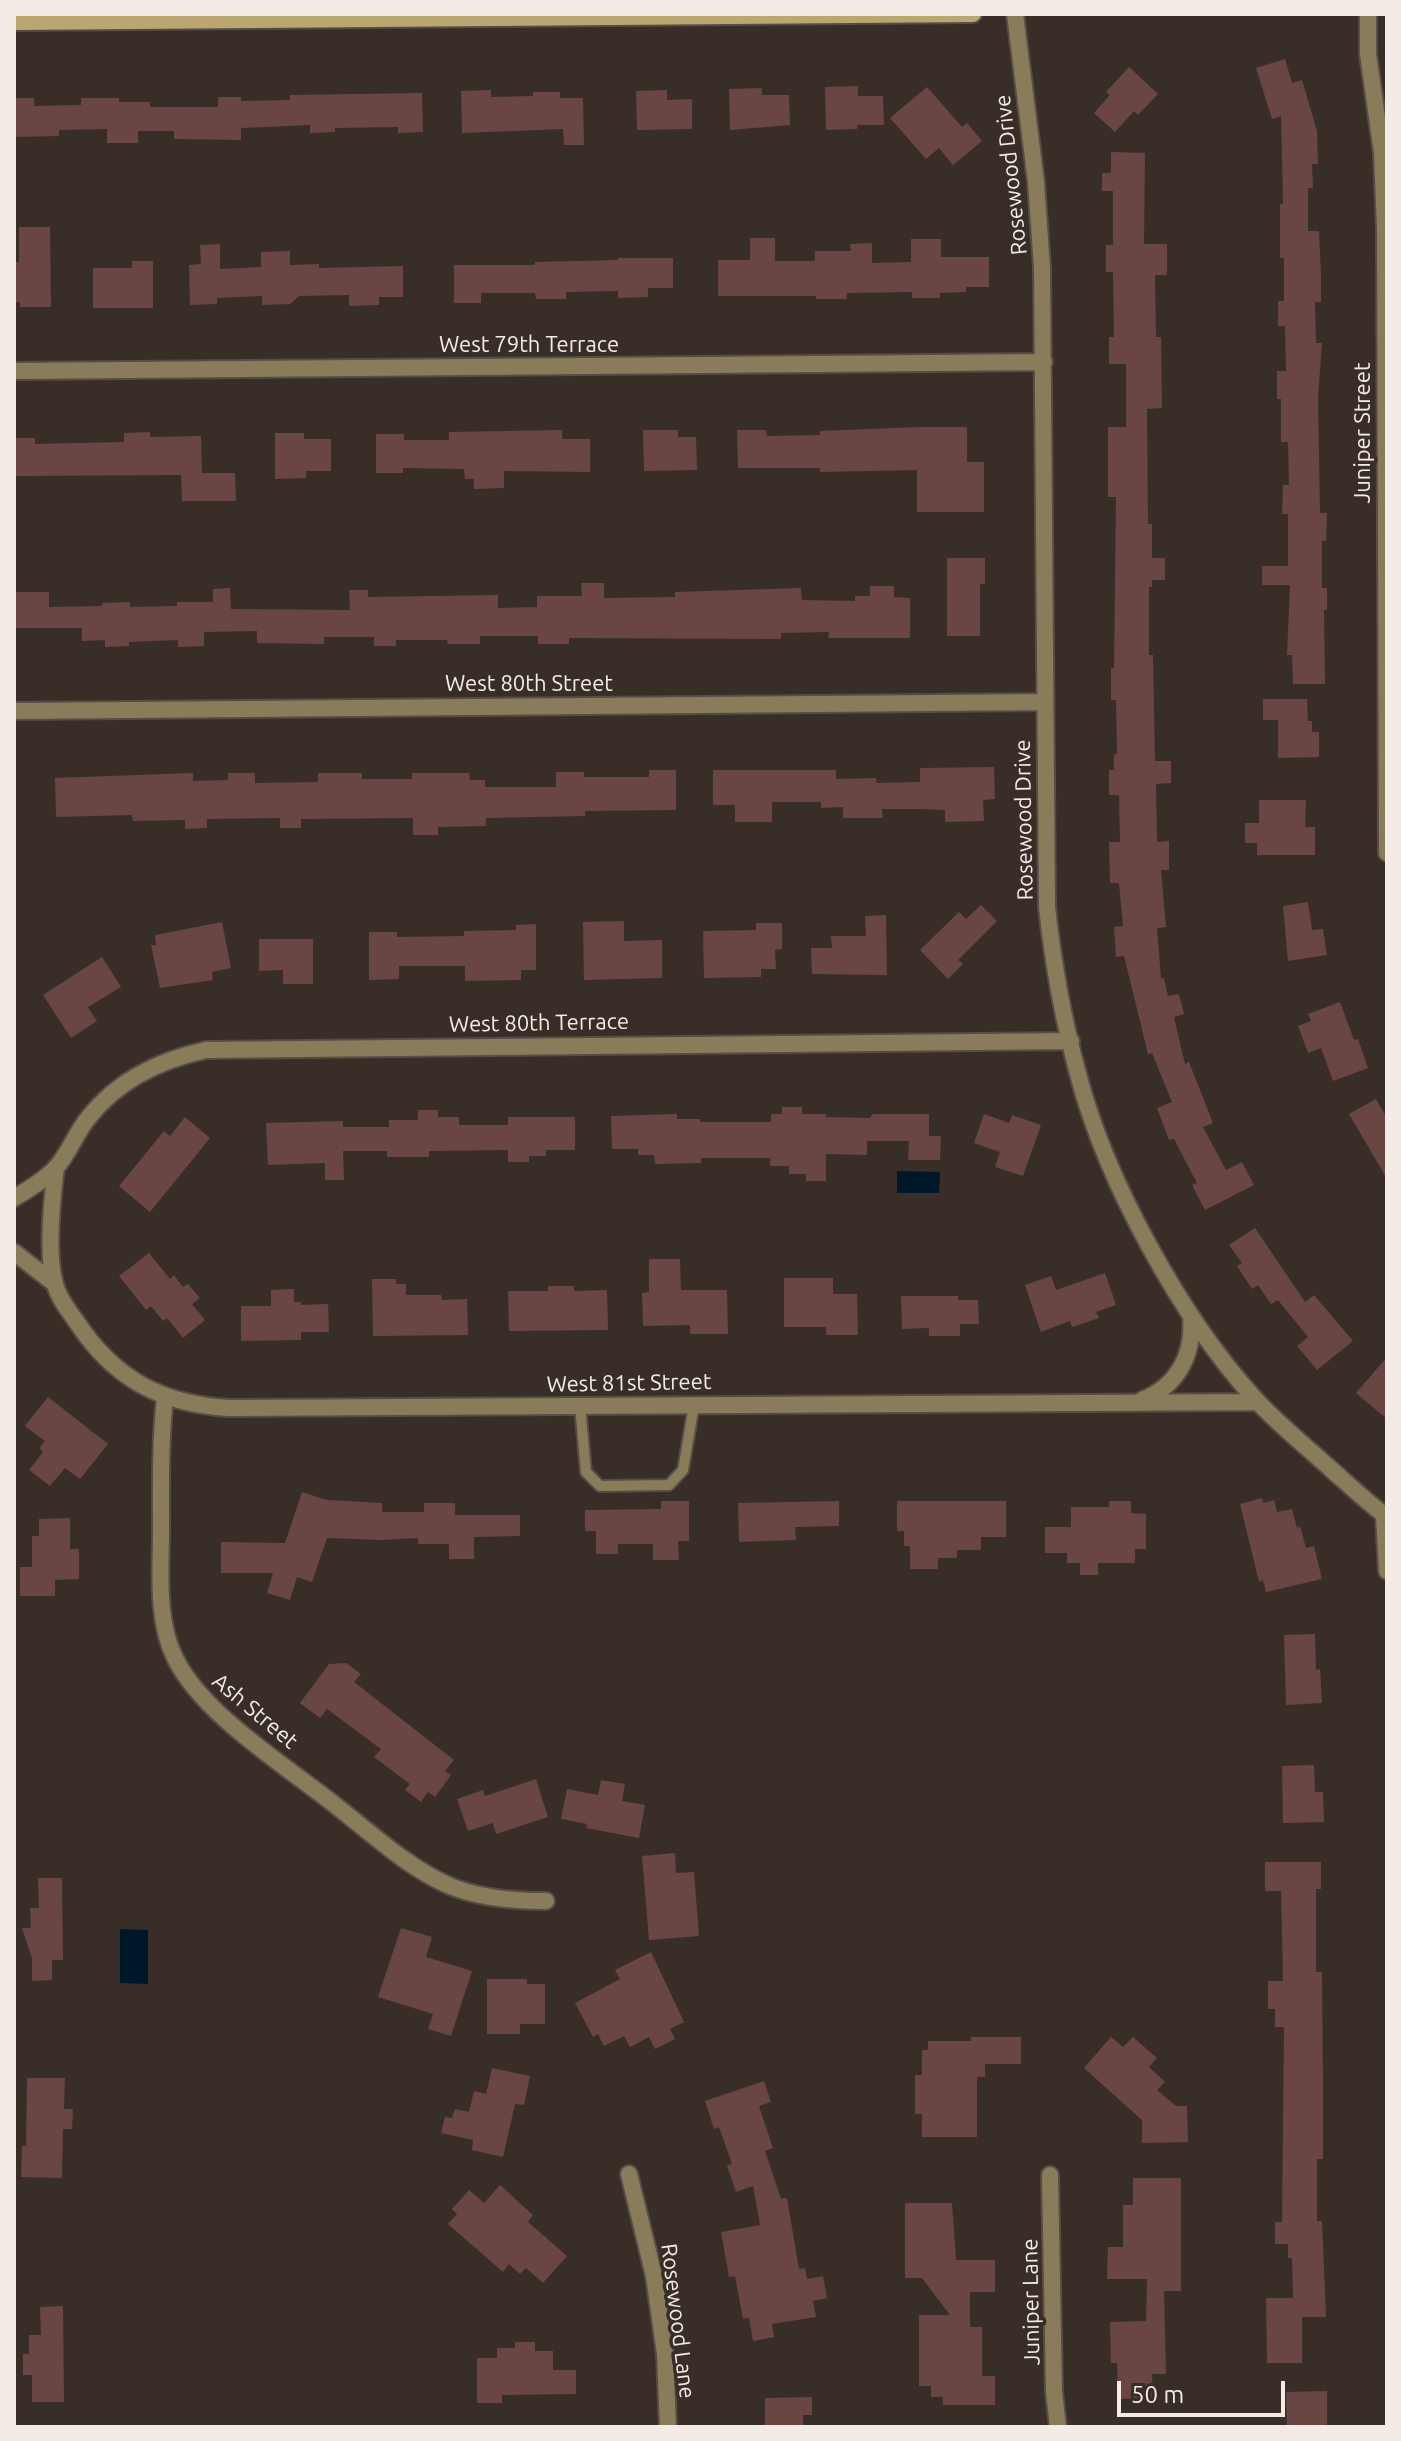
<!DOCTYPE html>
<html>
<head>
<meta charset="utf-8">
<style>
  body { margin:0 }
  #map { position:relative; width:1401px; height:2441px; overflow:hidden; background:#392e27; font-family:Ubuntu,sans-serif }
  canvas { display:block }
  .frame { position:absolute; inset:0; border:16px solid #f2ebe6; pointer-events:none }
  .scale { position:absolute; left:1117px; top:2381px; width:168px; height:36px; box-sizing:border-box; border:4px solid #f2ebe6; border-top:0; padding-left:10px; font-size:24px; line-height:28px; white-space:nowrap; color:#f2ebe6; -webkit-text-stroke:6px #392e27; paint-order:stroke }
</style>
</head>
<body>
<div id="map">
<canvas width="1401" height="2441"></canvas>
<div class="frame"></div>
<div class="scale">50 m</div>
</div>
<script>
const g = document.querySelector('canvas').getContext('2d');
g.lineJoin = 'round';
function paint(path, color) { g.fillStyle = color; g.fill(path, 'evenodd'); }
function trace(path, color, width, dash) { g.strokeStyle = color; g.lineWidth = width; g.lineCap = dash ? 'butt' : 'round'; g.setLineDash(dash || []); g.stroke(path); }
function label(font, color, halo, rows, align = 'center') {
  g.font = font + ' Ubuntu,sans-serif'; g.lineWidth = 7; g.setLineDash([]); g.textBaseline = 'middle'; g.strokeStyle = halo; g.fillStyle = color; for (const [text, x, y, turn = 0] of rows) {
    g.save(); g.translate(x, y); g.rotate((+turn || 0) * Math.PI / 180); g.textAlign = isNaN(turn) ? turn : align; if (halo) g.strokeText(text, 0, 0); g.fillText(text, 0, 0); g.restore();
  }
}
paint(new Path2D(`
  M897,1171L940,1172L939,1193H897Z
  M120,1929L148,1930V1984L120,1983Z`), '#001729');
paint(new Path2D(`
  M1285,59L1292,83L1302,80L1317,131L1318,164H1312L1313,188H1308V231H1319L1321,274V302H1315L1316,343H1322L1318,398L1320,513H1327L1326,541H1322V588H1327V610H1324L1325,684H1293L1292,655H1287L1290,585H1262V566H1288V514H1282L1283,485H1289L1288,442H1281V399H1277V371H1286L1285,326H1278V301H1284V258H1280V204H1283L1281,116L1272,119L1256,68Z
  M1129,67L1158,94L1138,115L1134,111L1115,132L1094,113L1110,95L1106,92Z
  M858,86V96H883L884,125H857V129L826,130L825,87Z
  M927,87L962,127L967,123L982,141L953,165L939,148L926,159L890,118Z
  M762,88V95H789L790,125L730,130L729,89Z
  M491,90V97L533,96V92H560V98H583L584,145H564L563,129L462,133L461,91Z
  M667,90V100L692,99V129L637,130L636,91Z
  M422,93L423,132L398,133V127L335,128V132L310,133V125L241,128V140L174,139V131H138V143H107V129L59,130V136L14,137V98H34V106L81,105V98H119V102H150V107H218V97H241V101L290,100V95Z
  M1111,152L1145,153L1144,244H1167V275H1155L1156,337H1161L1162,408L1147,409L1148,524H1152V558H1165V580H1152V587H1149V655H1153L1155,761H1171V783L1156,784L1157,842L1169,841V870H1161L1166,927L1157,928L1161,978H1164L1168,996L1179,994L1184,1014L1174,1017L1185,1064L1189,1062L1213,1123L1203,1127L1226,1170L1242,1162L1254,1185L1205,1210L1192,1185L1197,1183L1174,1139L1169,1140L1157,1108L1172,1102L1152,1053L1148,1054L1124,956L1116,957L1114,927L1123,926L1119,883H1110L1109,842H1120L1119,795H1109V770H1114V754H1117L1116,700H1111V668H1114L1116,497H1108V427H1126V364H1109V337H1114L1113,272H1106V245H1113V191H1102V173H1111Z
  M19,227H50L51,307H20V302H14V262H19Z
  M750,238H775V261H815V251H851L850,244L872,243V263L911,262V239H941V257H989V287H966V292L940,293V298H912V292L847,293V299H816V296H718V260H750Z
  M220,244V269L261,267V252L290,251V265L319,264V268L403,266V297H379V305L349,306V295L299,296L290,304L262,305V296L217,298V304L190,305L189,265L201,264L200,245Z
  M618,258H673V288H648V297L618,298V291L566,292V299H536L535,293H481V303H454V265H535V262L618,260Z
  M132,261H153V308H93V268H132Z
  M920,427H967V462H984V512H917V470L820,472V468H738L737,430H766L767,436L820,435V431Z
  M562,430V439H590V472L504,471V488L474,489V479H465L464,469L403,468V473H376V434H404V440H449V432Z
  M643,430H678V437H696L697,470L644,471Z
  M150,432V437L201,436L202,473H235L236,501H182L181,475L14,476V438H35V444L124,442V433Z
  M275,433H304V439H331V471H306V478L275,479Z
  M947,558H985V584H980V636H947Z
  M581,583H604V598L675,597V592L801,588L802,600L855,601V596H870V586H894V597L910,598V638H828L829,632L781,633V639L569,638V644H538V636H480V644H448L447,640H396V646H374V637H324V644L257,643V631L204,632V646L178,647V640L129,642V646L105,647V640L82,641V628H14V592H49V607L102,606V603L130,602V607L177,606V602H213V589L230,588L231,609L350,610L349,590H368V597L498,595V608L537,607V596H582Z
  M1263,699H1307L1308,721H1312V732H1319V757L1278,758V720H1263Z
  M994,767L995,799L983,800L984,821L945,822V810L921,809H882L883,818H843V807L821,808V802H772V822H735V805H713V770H836V779L876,778L877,783L920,782V768Z
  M649,770H676V810L585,811V816L486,818V826L438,827V835H413V818L301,819V828H280V818L207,819V828L185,829V820L133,821L132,815L56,817L55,778L193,773V781L228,780V773H255V783L318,782V773H362V779H412V773H469L470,780H485V787H556V772H584V777H649Z
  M1259,800H1306L1305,827H1315V855H1257V843H1245V823H1259Z
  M1308,902L1312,930L1323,929L1327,955L1288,961L1283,906Z
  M981,905L997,921L958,960L963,964L948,979L920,950L959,912L966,919Z
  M886,915L887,975L812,974L811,948H832L831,936H866L865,916Z
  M624,921V941L662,940V978L584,980L583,922Z
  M222,922L231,968L212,972L213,980L160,988L151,945H156L155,935Z
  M756,923H782V949L775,950L776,969H761V977L704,978L703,931L756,930Z
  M536,924V970H521V980L465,981V966H399V979L369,980V932H397V937L464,936V931L516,930V925Z
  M259,939H313V984H283V970L259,971Z
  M102,957L121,987L88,1007L97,1021L71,1038L43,995Z
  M1340,1002L1354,1040L1358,1039L1368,1068L1333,1081L1321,1048L1308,1053L1298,1026L1311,1021L1308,1014Z
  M1376,1099L1387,1118V1179L1349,1114Z
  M782,1107H802V1114H826V1117L870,1118L873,1114H929V1136H941L940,1160H908L909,1141H867V1155L826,1154V1181H806V1174H789V1166H770V1158H701V1163L655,1164L654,1155H638V1149H612L611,1116L677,1114V1119H700V1122H771V1114H782Z
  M418,1110H438V1117H459V1125H508V1117H575V1150H546V1156H529V1162H508V1150L429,1151V1157H387V1151H343L344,1180H325V1163L268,1165L266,1123L343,1121V1127H389V1120H418Z
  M984,1114L1009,1123L1012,1115L1041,1125L1023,1176L995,1167L1000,1152L974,1143Z
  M185,1117L210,1138L150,1212L119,1186L164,1131L170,1136Z
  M1255,1228L1305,1302L1314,1295L1353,1341L1317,1370L1297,1346L1308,1337L1278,1300L1271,1304L1258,1285L1252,1289L1237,1266L1242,1263L1229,1245Z
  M149,1253L170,1279L174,1275L183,1287L188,1284L200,1298L192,1304L205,1320L183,1338L167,1318L163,1321L151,1306L146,1310L119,1276Z
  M649,1259H680L681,1290H727L728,1334H690V1325L643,1326L642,1293L649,1292Z
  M1105,1273L1116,1305L1096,1312L1099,1318L1072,1327L1070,1321L1041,1332L1025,1285L1051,1276L1056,1290Z
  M784,1278H833V1294H857L858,1335H826V1327H784Z
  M372,1279H396V1284H406V1295H441L442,1300L467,1299L468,1335L373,1336Z
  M548,1286H574V1291L607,1290L608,1330L509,1331L508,1291H548Z
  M294,1289V1302H301V1305L328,1304L329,1332H301V1340L241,1341V1306H271V1290Z
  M901,1296H958V1300H978L979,1324H960V1336H929V1328L902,1329Z
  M1387,1357V1419L1356,1393Z
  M48,1397L108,1444L80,1479L65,1468L50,1486L29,1470L43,1452L39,1448L45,1441L25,1426Z
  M302,1492L327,1500L382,1503V1512H424V1503H455V1515H520V1536L474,1537V1559H449V1544H418V1538L381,1540L327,1538L312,1582L297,1577L290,1600L267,1593L273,1573H221V1542L285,1543Z
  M1262,1498L1263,1503L1274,1500L1277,1512L1292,1509L1297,1528L1300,1526L1306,1548L1314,1546L1322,1579L1266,1592L1263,1580L1259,1582L1240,1504Z
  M661,1501H689V1541H678L679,1560H653V1544H618V1554H596V1531H585V1510L661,1509Z
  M839,1501V1526L795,1527L796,1540L739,1542L738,1503Z
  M897,1501H1006V1537H981V1550H957V1558H938V1569H910V1546H904V1531H897Z
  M1109,1501H1131V1513L1146,1514V1549H1135V1563H1098V1575H1080V1563H1067V1553H1045V1527H1071V1507H1109Z
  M70,1518V1549H79V1579L55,1580V1596H20V1567H32V1536H39V1519Z
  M1315,1634L1316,1670L1320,1669L1322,1703L1286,1705L1284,1635Z
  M346,1663L361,1674L354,1682L454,1760L445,1771L451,1775L435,1797L428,1792L421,1802L405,1790L410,1784L374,1757L381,1749L327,1709L320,1718L300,1703L329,1664Z
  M1314,1765L1315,1792H1323L1324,1822L1283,1823L1282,1766Z
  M536,1779L548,1817L496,1834L493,1823L468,1831L457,1799L483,1790L485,1796Z
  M601,1780L625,1784L622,1801L645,1805L639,1838L586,1828L587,1824L561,1819L567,1789L598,1795Z
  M675,1853L676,1873L694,1872L699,1936L649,1940L642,1856Z
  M1265,1862H1321V1889H1316V1972H1322L1323,2079V2159H1317V2221H1322L1326,2317H1302V2363H1267L1266,2298H1293L1292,2258H1288V2244H1275V2222H1282L1284,2027H1275V2009H1268V1981H1283L1281,1891H1265Z
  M38,1878H62L63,1960H52V1980L32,1981V1958L22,1928H31L30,1908H39Z
  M401,1928L432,1937L426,1957L472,1971L451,2036L428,2029L433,2014L378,1997Z
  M651,1952L684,2022L670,2029L675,2039L655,2049L649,2037L630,2047L624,2036L604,2046L598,2034L593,2037L575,2003L620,1979L615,1970Z
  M487,1979H527V1984H545V2024H520V2034H487Z
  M971,2037H1021V2064H985V2077H977V2137H922V2114H915V2075H922V2050H928V2041H971Z
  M1111,2037L1123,2047L1133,2037L1157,2058L1149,2067L1165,2082L1157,2090L1176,2106H1187L1188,2142L1142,2143V2120L1084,2068Z
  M492,2068L530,2076L524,2105L515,2104L503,2157L472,2150L473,2140L441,2133L445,2117L452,2118L455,2109L469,2112L474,2091L486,2094Z
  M27,2078H65L64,2109H73L72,2129H63L62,2178L21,2177L22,2146H26Z
  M764,2081L771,2102L759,2106L773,2148L765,2151L781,2199L787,2198L799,2269L805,2268L807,2279L823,2276L827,2298L813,2301L816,2317L772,2324L774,2337L753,2341L749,2318L743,2319L735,2276L729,2277L721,2232L760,2225L753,2186L736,2192L727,2166L732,2164L719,2127L714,2129L705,2101Z
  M1133,2178H1181V2291H1164L1166,2374H1152L1153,2398L1118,2399L1117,2363H1111L1110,2322L1146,2321L1147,2279H1107L1108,2247H1123V2205H1133Z
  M500,2185L533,2215L528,2222L567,2256L543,2283L526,2268L520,2274L509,2264L503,2272L448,2224L457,2214L452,2209L469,2190L484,2203Z
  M905,2203H952L956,2260H995V2292H970V2327H982V2376H995V2405H943V2397H931V2386H919V2315H950L922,2278H905Z
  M63,2306L64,2402H32V2375H23V2354H29V2335H41L40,2307Z
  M515,2342H535V2351H553V2370H576V2394L502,2395V2403H477V2358H497V2348H515Z
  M1327,2391V2426L1287,2427L1286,2392Z
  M812,2397V2415H803V2427H765V2398Z`), '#694643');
const lane = new Path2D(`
  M580,1406L586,1472L600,1486L669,1485L683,1470L694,1405`);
const street = new Path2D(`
  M1015,14L1036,182L1042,268L1047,907C1053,963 1063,1019 1078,1074C1106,1181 1181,1318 1256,1400C1279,1425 1307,1447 1332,1470C1350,1486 1368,1503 1387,1517
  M1368,14V54L1382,153L1385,229L1387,853
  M14,371L1044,362
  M14,711L1045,702
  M56,1167C52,1199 46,1254 55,1284C58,1297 68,1310 76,1321C114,1379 161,1404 229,1408L1257,1402
  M14,1198C28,1190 43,1180 55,1169C69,1154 76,1132 89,1117C119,1079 160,1060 206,1050L1071,1041
  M14,1252L55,1284
  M165,1398C160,1442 161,1487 161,1532C161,1572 156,1620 175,1658C202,1714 286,1766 335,1805C371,1833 408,1868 450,1886C479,1898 514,1901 546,1901
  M1142,1400C1178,1386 1194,1354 1191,1317
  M1384,1516L1387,1571
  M629,2174L654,2276L665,2354L668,2427
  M1050,2175L1054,2392L1058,2427`);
const secondary = new Path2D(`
  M14,22L973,14`);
trace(lane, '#574c46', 14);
trace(street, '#574c46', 20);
trace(secondary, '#574c46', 20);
trace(lane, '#887c5b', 10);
trace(street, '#887c5b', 16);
trace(secondary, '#b9a671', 16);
label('22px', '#f2ebe6', '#392e27', [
  ["Rosewood Drive",1011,175,-96],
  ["West 79th Terrace",529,345],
  ["Juniper Street",1363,433,-90],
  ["West 80th Street",529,684],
  ["Rosewood Drive",1024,820,-91],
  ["West 80th Terrace",539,1023,-1],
  ["West 81st Street",629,1383,-1],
  ["Ash Street",255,1711,40],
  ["Juniper Lane",1031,2302,-91],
  ["Rosewood Lane",678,2321,83]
]);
</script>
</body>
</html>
